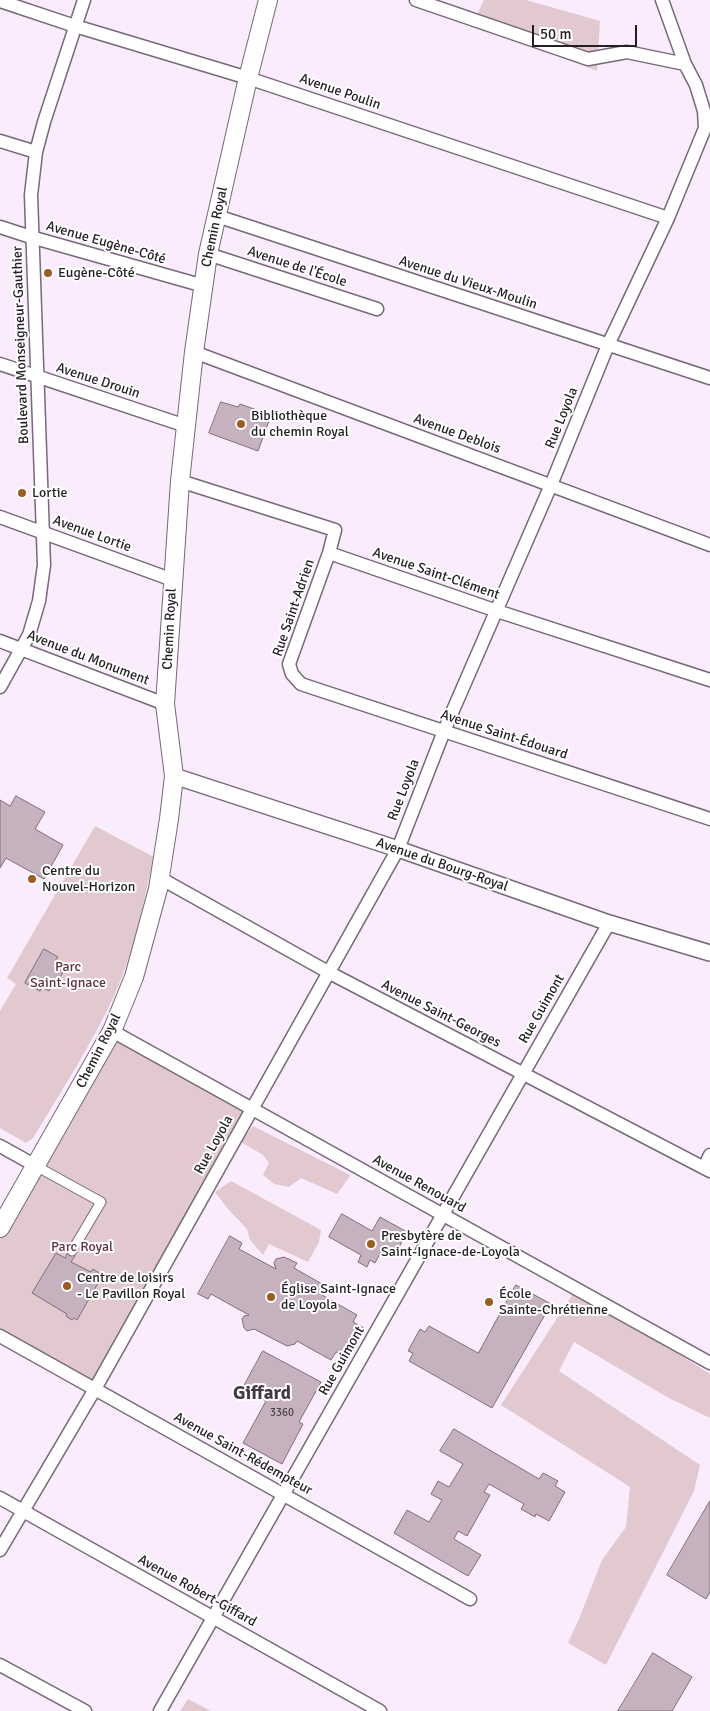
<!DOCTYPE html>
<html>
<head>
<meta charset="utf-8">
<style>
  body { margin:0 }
  #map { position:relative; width:710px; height:1711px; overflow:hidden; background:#faebfd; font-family:Signika,sans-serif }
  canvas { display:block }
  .scale { position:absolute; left:532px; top:25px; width:105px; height:22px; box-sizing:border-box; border:2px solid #241f25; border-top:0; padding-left:6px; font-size:15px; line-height:18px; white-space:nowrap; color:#241f25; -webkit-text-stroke:4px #fff; paint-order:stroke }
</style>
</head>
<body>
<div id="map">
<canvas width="710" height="1711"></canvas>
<div class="scale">50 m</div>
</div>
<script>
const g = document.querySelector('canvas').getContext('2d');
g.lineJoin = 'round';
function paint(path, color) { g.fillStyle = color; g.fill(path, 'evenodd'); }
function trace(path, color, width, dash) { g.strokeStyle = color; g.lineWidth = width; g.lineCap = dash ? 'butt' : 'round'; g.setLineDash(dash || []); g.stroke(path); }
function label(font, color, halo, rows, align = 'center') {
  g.font = font + ' Signika,sans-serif'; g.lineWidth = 4; g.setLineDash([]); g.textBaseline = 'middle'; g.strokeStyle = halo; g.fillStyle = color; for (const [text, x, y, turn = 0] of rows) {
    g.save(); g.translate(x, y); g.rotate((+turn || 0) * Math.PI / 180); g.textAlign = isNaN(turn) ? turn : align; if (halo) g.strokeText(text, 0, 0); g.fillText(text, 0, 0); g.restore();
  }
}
paint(new Path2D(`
  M484,0H526L600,21L597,71L473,24Z
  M95,826L154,857C143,904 134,952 114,996C91,1045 61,1092 33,1138L26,1143L0,1128V1011L16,984L7,978Z
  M112,1031L252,1109L95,1389L0,1336V1228Z
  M253,1126L350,1175V1176L337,1194L301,1178L289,1187L274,1184L263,1175L269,1163L263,1155L241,1142Z
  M231,1181L321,1230L319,1242L308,1262L269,1244L263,1255L250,1240L247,1229L228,1209L215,1192Z
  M576,1289L710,1374V1418L667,1397L574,1342L559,1371L700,1465L694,1491L606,1665L568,1643L579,1619L602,1560L626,1527L630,1487L501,1405Z
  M188,1699L211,1711H180Z`), '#e1c9cf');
const building = new Path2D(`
  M221,402L238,407L240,404L271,415L258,451L209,433Z
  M16,796L45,812L35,829L63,845L44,879L6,858L0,868V800L10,806Z
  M44,949L58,957L55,961L66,967L54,988L51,987L49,991L42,987L40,991L25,983Z
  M342,1214L372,1231L380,1217L407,1232L394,1257L382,1250L375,1263L370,1260L367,1267L358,1262L361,1255L329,1237Z
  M230,1236L242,1243L239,1249L276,1269L274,1263L276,1259L284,1257L297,1263L294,1268L322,1284L323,1293L322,1295L357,1315L353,1322L364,1328L347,1358L336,1352L331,1360L297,1341L295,1344L287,1346L254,1329L247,1331L244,1328L242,1319L244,1316L249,1315L211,1294L208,1299L198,1294Z
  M68,1252L75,1256L71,1262L91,1272L93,1269L101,1274L99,1277L101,1278L77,1320L74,1318L72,1320L66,1316L67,1314L32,1293L56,1253L65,1258Z
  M516,1285L551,1304L492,1408L409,1361L413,1353L408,1351L420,1329L425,1332L429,1326L478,1353Z
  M263,1351L321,1382L299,1422L303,1424L282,1464L243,1443L266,1401L243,1388Z
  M454,1429L539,1479L543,1473L558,1481L555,1486L565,1492L549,1521L536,1514L535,1517L521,1509L524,1504L489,1484L484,1492L490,1495L467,1536L458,1531L454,1539L481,1555L468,1576L394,1533L407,1510L429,1522L442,1500L431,1494L438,1481L449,1487L463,1464L440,1451Z
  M710,1501V1592L706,1599L667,1575Z
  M653,1653L692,1677L672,1711H618Z`);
paint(building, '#c6b2be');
trace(building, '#816e7a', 1);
const pedestrian = new Path2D(`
  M36,1166L101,1202L72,1251`);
const minor = new Path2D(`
  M416,0L588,59L627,52L685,64
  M0,1L75,26L248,78L668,218
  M0,141L36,152
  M217,216L710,378
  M0,227L31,237L204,286
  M208,254L377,309
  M194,352L710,545
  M0,364L186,426
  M180,481L335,530L329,553L497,611L710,680
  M0,517L173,580
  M329,553L289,664L292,674L301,684L710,819
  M0,641L165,704
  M0,687L29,635L39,601L44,565L31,195L36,152L44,122L84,0
  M160,878L328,972L710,1171
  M112,1031L710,1363
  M0,1146L36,1166
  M704,1168L710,1155
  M0,1336L470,1599
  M0,1498L380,1711
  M0,1550L95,1389L398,849L444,731L551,485L608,345L668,218L705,128L704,111L696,85L685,64L662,0
  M0,1665L85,1711
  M160,1711L609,923`);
const tertiary = new Path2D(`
  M174,776L398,849L609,923L710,953`);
const secondary = new Path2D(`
  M0,1228L112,1031L134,977L158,889L169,819L174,776L165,704L180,481L194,352L208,254L248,78L268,0`);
trace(pedestrian, '#766979', 11);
trace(minor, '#766979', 15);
trace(tertiary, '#766979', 18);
trace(secondary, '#766979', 20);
trace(pedestrian, '#fff', 9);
trace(minor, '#fff', 12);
trace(tertiary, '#fff', 15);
trace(secondary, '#fff', 18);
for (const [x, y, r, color] of [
  [48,273,5,"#9a5e21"],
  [241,424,5,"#9a5e21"],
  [22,493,5,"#9a5e21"],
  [32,879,5,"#9a5e21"],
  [371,1244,5,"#9a5e21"],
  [67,1286,5,"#9a5e21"],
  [271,1297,5,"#9a5e21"],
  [489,1302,5,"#9a5e21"]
]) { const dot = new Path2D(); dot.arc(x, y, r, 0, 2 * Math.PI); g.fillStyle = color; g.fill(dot); trace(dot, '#fff', 2); }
label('11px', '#4c444b', null, [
  ["3360",282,1413]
]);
label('14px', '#241f25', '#fff', [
  ["Avenue Poulin",340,92,19],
  ["Chemin Royal",215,227,-78],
  ["Avenue Eugène-Côté",106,243,16],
  ["Avenue de l'École",297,267,18],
  ["Avenue du Vieux-Moulin",468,283,18],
  ["Boulevard Monseigneur-Gauthier",21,345,-92],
  ["Avenue Drouin",98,381,18],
  ["Rue Loyola",562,418,-68],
  ["Avenue Deblois",457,434,20],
  ["Avenue Lortie",92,534,20],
  ["Avenue Saint-Clément",436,574,19],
  ["Rue Saint-Adrien",294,608,-71],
  ["Chemin Royal",170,629,-87],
  ["Avenue du Monument",88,658,21],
  ["Avenue Saint-Édouard",504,735,18],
  ["Rue Loyola",404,790,-69],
  ["Avenue du Bourg-Royal",442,865,19],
  ["Rue Guimont",542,1009,-60],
  ["Avenue Saint-Georges",441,1014,27],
  ["Chemin Royal",99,1051,-63],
  ["Rue Loyola",214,1145,-61],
  ["Avenue Renouard",419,1184,29],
  ["Rue Guimont",342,1361,-60],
  ["Avenue Saint-Rédempteur",243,1454,29],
  ["Avenue Robert-Giffard",197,1591,29]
]);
label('14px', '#241f25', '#fff', [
  ["Eugène-Côté",58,273],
  ["Bibliothèque",251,416],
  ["du chemin Royal",251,432],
  ["Lortie",32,493],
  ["Centre du",42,871],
  ["Nouvel-Horizon",42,887],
  ["Presbytère de",381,1236],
  ["Saint-Ignace-de-Loyola",381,1252],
  ["Centre de loisirs",77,1278],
  ["- Le Pavillon Royal",77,1294],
  ["Église Saint-Ignace",281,1289],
  ["de Loyola",281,1305],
  ["École",499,1294],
  ["Sainte-Chrétienne",499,1310]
], 'left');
label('14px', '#623140', '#fff', [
  ["Parc",68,967],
  ["Saint-Ignace",68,983],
  ["Parc Royal",82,1247]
]);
label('bold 19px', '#453947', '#fff', [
  ["Giffard",262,1394]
]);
</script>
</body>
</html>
